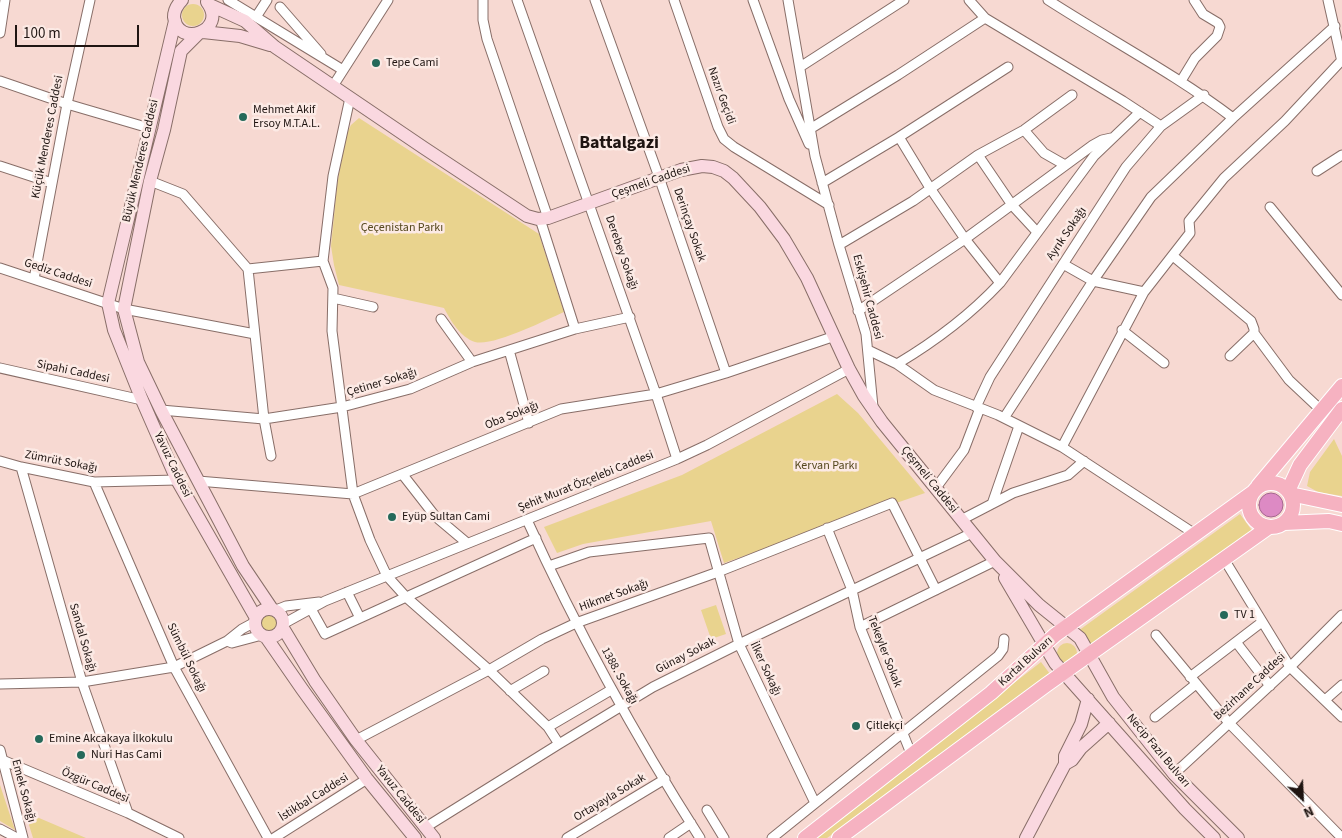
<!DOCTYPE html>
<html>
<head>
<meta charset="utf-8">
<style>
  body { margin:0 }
  #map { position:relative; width:1342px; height:838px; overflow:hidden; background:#f7d9d2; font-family:"Source Sans 3",sans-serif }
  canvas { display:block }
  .north { position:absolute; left:1277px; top:773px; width:50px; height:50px; -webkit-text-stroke:4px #fceae5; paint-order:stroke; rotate:155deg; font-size:14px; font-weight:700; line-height:20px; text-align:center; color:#1f1512 }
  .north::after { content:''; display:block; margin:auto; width:18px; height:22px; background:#1f1512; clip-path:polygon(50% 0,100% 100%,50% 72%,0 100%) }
  .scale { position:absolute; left:15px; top:25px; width:124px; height:22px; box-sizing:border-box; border:2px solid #1f1512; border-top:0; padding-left:6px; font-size:15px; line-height:18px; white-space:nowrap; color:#1f1512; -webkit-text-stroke:4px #fceae5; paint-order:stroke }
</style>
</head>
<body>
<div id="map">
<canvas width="1342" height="838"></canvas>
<div class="north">N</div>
<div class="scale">100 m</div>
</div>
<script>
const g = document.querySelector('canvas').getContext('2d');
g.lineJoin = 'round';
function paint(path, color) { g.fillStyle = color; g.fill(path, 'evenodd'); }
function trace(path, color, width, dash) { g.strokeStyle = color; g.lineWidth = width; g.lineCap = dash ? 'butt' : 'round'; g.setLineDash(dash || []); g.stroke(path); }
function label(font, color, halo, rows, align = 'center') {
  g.font = font + ' "Source Sans 3",sans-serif'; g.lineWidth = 5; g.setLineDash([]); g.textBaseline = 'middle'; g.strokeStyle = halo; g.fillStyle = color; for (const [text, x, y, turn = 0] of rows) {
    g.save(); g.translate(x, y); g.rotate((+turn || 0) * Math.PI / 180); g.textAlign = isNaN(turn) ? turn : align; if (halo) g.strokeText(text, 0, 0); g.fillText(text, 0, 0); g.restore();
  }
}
paint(new Path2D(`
  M182 15a11 11 0 1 1 22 0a11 11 0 1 1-22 0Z
  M359,118L539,234L564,312C546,320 492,347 475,342C460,337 451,321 444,308L339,285L334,265L331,246L337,185L346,135L351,125Z
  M837,394L858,413L925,493L724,563L711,521L583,544L557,553L544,527L682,475Z
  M1334,439L1342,456V496L1318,492L1307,486L1310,472Z
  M1240,514L1253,532L1093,647L1078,631Z
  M716,605L726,634L711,639L701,610Z
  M259 624a9 9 0 1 1 18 0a9 9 0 1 1-18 0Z
  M1057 653a10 10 0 1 1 20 0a10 10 0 1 1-20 0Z
  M1041,662L1053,678L827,838H815Z
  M0,785L15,830L0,821Z
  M25,812L86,838H33Z`), '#e9d38e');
const water = new Path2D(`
  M1259 505a12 12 0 1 1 24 0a12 12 0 1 1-24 0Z`);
paint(water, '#dd8ac4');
trace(water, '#a4678f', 1);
const street = new Path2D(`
  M228,0L343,70
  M483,0V20L487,39L548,218
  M517,0L656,394L677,459
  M595,0L659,177L726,373
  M674,0L718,127L724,139L734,147L829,205
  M753,0L789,99L809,144
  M788,0L815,156L839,245L866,334L873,407
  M969,0L985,18L1123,101L1161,126
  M1048,0C1110,40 1175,74 1233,118
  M1328,0L1342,62
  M280,7L321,54
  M256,17L267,0
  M0,33L5,0
  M800,67L904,0
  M0,81L67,104L149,128
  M1181,81L1195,58L1217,36L1220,27L1218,23L1203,14L1194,0
  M333,86L388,0
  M350,98L333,176L323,261L333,288L332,331L353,494L370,540L387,576L406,597L489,670L548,727L559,744
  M810,129L898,75L985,18
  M1024,130L1044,153L1065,165
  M978,155L1012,205L1037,232
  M0,166L52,183
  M1317,171L1342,155
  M150,181L183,194L248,269L323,261
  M822,183L899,137
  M1270,207L1342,295
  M540,219L575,329
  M839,245L913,201L978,155L1024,130L1072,95
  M1173,256L1251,321L1254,329V333L1289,380L1322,411
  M1063,264L1093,281L1144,292
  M0,268L124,309L255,334
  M248,269L264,419L271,456
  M34,279L67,104L90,0
  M1000,283L965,239L930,188L899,137L1008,67
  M333,298L373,307
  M858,311L965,239L1093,145L1102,140L1111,138
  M441,319L472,362
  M1122,330L1164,363
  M509,350L529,423
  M868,350L897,364L934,390L998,415L1062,447L1195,534
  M1230,356L1254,333
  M897,364C934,342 970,315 1000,283L1094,156L1140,112
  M0,368L142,400
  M976,407L990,377L1126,167L1161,126L1204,95
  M161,410L264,419L342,407L410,389L472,362L575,329L630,317
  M1004,418L1093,281L1151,197L1233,118L1335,26
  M1062,447L1144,292L1190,233L1189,221L1224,178L1285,121L1342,60
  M0,461L21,467L94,482L177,480
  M21,467L82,682L128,813
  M403,475L435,516L467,543
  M198,481L353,494L561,409L656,394L726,373L835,336
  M94,482L174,667L268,838
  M935,489L964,450L980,408
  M992,504L1019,426
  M527,520C577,630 635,736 700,838
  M961,520L1013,493L1068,475L1084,461
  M827,528L852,590L860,627L912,756
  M1224,559L1290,667L1342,717
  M549,566L589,552L709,538L739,644L815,803
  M347,592L360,618
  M311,609L325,634L536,538
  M276,610L286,606L319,602
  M283,624L325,601L677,459L707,445L849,369
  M860,627L995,561
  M1156,635L1229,723L1342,838
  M227,641L232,643L262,635
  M1236,642L1270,686
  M1190,677L1262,622
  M0,684L82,682L174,667L227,641L242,629L255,622
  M510,691L544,671
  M1325,700L1342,685
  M1155,717L1196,684
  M548,727L611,690
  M356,740L489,670L542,639L576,623L718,572L892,503L936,590
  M0,750L23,838
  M0,759L128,813L179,838
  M1174,774L1290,667L1342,615
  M707,810L724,838
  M426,827L559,744L653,687L739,644L972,533
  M0,829L17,838
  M274,838L367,779
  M567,838L665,779
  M669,838L691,823
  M772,838L998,656L1003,649L1004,639`);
const secondary = new Path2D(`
  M182,0C177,5 174,10 174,17C177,49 229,31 207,2
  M210,5L245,21L275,47L424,148L527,216L538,219L548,218L681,170L702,166L713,167L724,171L733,178L760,207L784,239L807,278L849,369L864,396L882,422L995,561L1039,605L1080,638L1113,697L1174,774L1238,838
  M175,21L108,303L114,330L142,400L177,480L256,618
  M203,32L240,36L270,45
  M198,34L181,51L164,130L150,181L124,309L138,362L161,410L243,566L272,609
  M1005,578L1055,663L1185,809L1214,838
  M255 623a14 14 0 1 1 28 0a14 14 0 1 1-28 0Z
  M283,628L315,681L356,740L434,838
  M266,637L302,689L367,779L415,838
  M1065,764V756L1081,724L1088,699
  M1026,838L1065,764L1072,760L1081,748L1109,723`);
const primary = new Path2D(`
  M1249 505a22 22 0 1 1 44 0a22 22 0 1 1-44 0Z
  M1258,486L1342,386
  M1288,491L1300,465L1342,409
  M1290,494L1342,505
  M1284,523L1329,521L1342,524
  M805,838L991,693L1055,635L1252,493
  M839,838L1046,685L1269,527`);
trace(street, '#886e68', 11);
trace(secondary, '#886e68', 14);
trace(primary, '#fff', 16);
trace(street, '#fff', 9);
trace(secondary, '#fad8e0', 12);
trace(primary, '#f6b2c1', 14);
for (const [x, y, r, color] of [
  [376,63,5,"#25695a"],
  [243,117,5,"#25695a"],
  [392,517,5,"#25695a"],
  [1224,615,5,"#25695a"],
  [856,726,5,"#25695a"],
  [39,739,5,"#25695a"],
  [81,755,5,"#25695a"]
]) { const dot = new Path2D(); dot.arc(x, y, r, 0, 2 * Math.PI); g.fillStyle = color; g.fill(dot); trace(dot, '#fceae5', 2); }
label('12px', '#1f1512', '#fceae5', [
  ["Tepe Cami",386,63],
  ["Mehmet Akif",253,110],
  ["Ersoy M.T.A.L.",253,124],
  ["Eyüp Sultan Cami",402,517],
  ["TV 1",1234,615],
  ["Çitlekçi",866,726],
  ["Emine Akcakaya İlkokulu",49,739],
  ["Nuri Has Cami",91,755]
], 'left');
label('12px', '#1f1512', '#fceae5', [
  ["Nazır Geçidi",721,96,70],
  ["Küçük Menderes Caddesi",48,137,-79],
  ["Büyük Menderes Caddesi",141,161,-77],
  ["Çeşmeli Caddesi",651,182,-19],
  ["Derinçay Sokak",689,225,71],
  ["Ayrık Sokağı",1067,234,-56],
  ["Derebey Sokağı",621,253,71],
  ["Gediz Caddesi",58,274,18],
  ["Eskişehir Caddesi",867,297,75],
  ["Sipahi Caddesi",73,372,12],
  ["Çetiner Sokağı",382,383,-17],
  ["Oba Sokağı",512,416,-22],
  ["Zümrüt Sokağı",61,462,11],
  ["Yavuz Caddesi",172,465,64],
  ["Çeşmeli Caddesi",929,480,51],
  ["Şehit Murat Özçelebi Caddesi",586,482,-22],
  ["Hikmet Sokağı",614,596,-20],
  ["Sandal Sokağı",82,638,74],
  ["Tekeyler Sokak",884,652,69],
  ["Günay Sokak",686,656,-27],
  ["Sümbül Sokağı",186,658,64],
  ["Kartal Bulvarı",1026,662,-42],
  ["İlker Sokağı",765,669,65],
  ["1388. Sokağı",619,676,61],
  ["Bezirhane Caddesi",1250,687,-43],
  ["Necip Fazıl Bulvarı",1158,751,50],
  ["Özgür Caddesi",95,786,23],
  ["Emek Sokağı",23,791,75],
  ["Yavuz Caddesi",400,795,51],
  ["İstikbal Caddesi",314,798,-32],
  ["Ortayayla Sokak",610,798,-31]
]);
label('12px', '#55481e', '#fceae5', [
  ["Çeçenistan Parkı",402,228],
  ["Kervan Parkı",826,466]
]);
label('bold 18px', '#1f1512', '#fceae5', [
  ["Battalgazi",619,144]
]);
</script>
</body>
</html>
